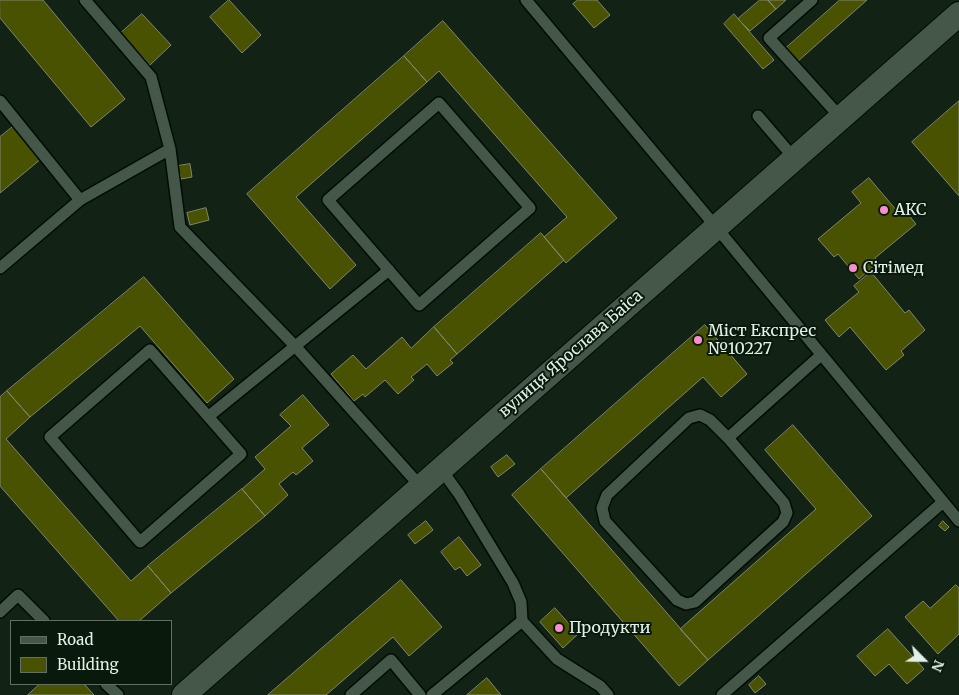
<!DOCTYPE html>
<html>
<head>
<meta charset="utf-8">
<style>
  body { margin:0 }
  #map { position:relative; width:959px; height:695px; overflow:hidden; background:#122316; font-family:Merriweather,serif }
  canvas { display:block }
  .legend { position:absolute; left:10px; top:620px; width:162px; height:65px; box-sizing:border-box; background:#091a0d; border:1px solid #616f64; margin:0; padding:6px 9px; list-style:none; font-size:15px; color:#e4efe6 }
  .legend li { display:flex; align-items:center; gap:10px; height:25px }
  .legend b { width:25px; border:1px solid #616f64 }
  .north { position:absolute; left:899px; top:635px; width:50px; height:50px; -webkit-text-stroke:4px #091a0d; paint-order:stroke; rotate:113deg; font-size:14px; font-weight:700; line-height:20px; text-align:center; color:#e4efe6 }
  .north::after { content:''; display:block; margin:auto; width:18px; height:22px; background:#e4efe6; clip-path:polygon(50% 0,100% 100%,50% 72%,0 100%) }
</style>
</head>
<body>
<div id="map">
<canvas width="959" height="695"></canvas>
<ul class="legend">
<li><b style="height:6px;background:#445748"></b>Road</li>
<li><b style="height:14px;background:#485200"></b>Building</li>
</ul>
<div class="north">N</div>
</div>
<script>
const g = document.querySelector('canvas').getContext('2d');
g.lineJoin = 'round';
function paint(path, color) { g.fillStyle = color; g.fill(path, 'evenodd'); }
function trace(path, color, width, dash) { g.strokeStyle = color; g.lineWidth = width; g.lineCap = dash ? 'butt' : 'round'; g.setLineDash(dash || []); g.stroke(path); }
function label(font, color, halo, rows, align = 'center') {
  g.font = font + ' Merriweather,serif'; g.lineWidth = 4; g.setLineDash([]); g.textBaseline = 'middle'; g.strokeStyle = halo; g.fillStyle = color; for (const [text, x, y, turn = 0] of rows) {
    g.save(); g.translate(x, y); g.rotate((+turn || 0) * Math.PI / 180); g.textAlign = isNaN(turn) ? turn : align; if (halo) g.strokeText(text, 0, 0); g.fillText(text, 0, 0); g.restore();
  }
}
const building = new Path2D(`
  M0,0H43L125,99L91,127L0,18Z
  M229,0L261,35L242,53L210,17Z
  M578,0H597L610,15L594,28L573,4Z
  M760,0H768L776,9L750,31L738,19Z
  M768,0H786L776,9Z
  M840,0H867L797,62L785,49Z
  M142,14L171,45L150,65L121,33Z
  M734,14L774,60L763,69L724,24Z
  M443,21L617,218L566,263L544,237L567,217L439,71L427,82L404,56Z
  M404,56L427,82L296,197L356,265L330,289L247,194Z
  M959,101V196L912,142Z
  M14,126L42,158L0,193V137Z
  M190,164L192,177L181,179L178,166Z
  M869,178L897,211L902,207L916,224L875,258L878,262L859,279L838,254L834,257L818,239L861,203L852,192Z
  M206,208L209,220L190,225L187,213Z
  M541,233L564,260L457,354L434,327Z
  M871,272L905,313L909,310L925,330L901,351L904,355L886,370L850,327L839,337L825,320L859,292L854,286Z
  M144,277L234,379L207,403L140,326L30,417L7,391Z
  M705,325L747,374L721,397L703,377L566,498L541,469Z
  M434,327L457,354L450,360L453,363L437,376L427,364L411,377L414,380L398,394L385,380L365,397L363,394L354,401L331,374L353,355L366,369L402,337L411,348Z
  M7,391L30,417L6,439L131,581L148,566L171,593L139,621H119L0,486V397Z
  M303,395L329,425L302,448L313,461L296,475L293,472L279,484L288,495L265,516L242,489L265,469L255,457L291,426L280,415Z
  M793,425L872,516L708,660L680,629L816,509L765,450Z
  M507,455L515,464L498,477L491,467Z
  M541,469L708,660L679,686L512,495Z
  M242,489L265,516L171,593L148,566Z
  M426,521L433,530L415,544L408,535Z
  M943,521L949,527L945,531L939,526Z
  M459,537L481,565L467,576L460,567L455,570L441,552Z
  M401,580L442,627L409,656L393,637L326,695H268Z
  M956,585L959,588V634L938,654L905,617L923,601L930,608Z
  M555,608L578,634L563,648L540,622Z
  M888,629L924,669L907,684L889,664L875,676L857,656Z
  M759,676L766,684L755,693L749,685Z
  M487,678L501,695H467Z
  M40,684H84L94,695H28Z`);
paint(building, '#485200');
trace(building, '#81866f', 1);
const service = new Path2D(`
  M85,0L151,77L170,149L180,227L295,346L421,487
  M526,0L716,227L959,521
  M812,0L769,38L841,118
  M0,101L80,200
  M439,103L530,208L419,305L328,200Z
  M758,116L794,158
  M0,268L80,200L170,149
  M150,350L241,454L140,542L50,437Z
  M700,415L710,420L728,438L784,503L787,513L783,522L695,602L686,604L677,600L605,521L602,508L607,495L689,418Z
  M209,416L389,270
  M728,438L821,355
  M441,469L459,494L513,583L521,602L522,621L557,659L600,686L608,695
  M0,612L18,595L44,621
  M106,684L118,695
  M351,695L391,660L420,695
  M432,695L522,621
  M722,695L943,502`);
const minor = new Path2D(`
  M184,695L959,14`);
trace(service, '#010c03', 14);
trace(minor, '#010c03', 26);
trace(service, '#445748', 11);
trace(minor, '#445748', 24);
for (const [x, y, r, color] of [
  [884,210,5,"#f98fca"],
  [853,268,5,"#f98fca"],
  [698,340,5,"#f98fca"],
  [559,628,5,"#f98fca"]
]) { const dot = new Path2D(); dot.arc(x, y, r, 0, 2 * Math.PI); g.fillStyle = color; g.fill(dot); trace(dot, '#091a0d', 2); }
label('16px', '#e4efe6', '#091a0d', [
  ["АКС",894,210],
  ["Сітімед",863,268],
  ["Міст Експрес",708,331],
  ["№10227",708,349],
  ["Продукти",569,628]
], 'left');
label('16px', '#e4efe6', '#091a0d', [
  ["вулиця Ярослава Баіса",571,354,-41]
]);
</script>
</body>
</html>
